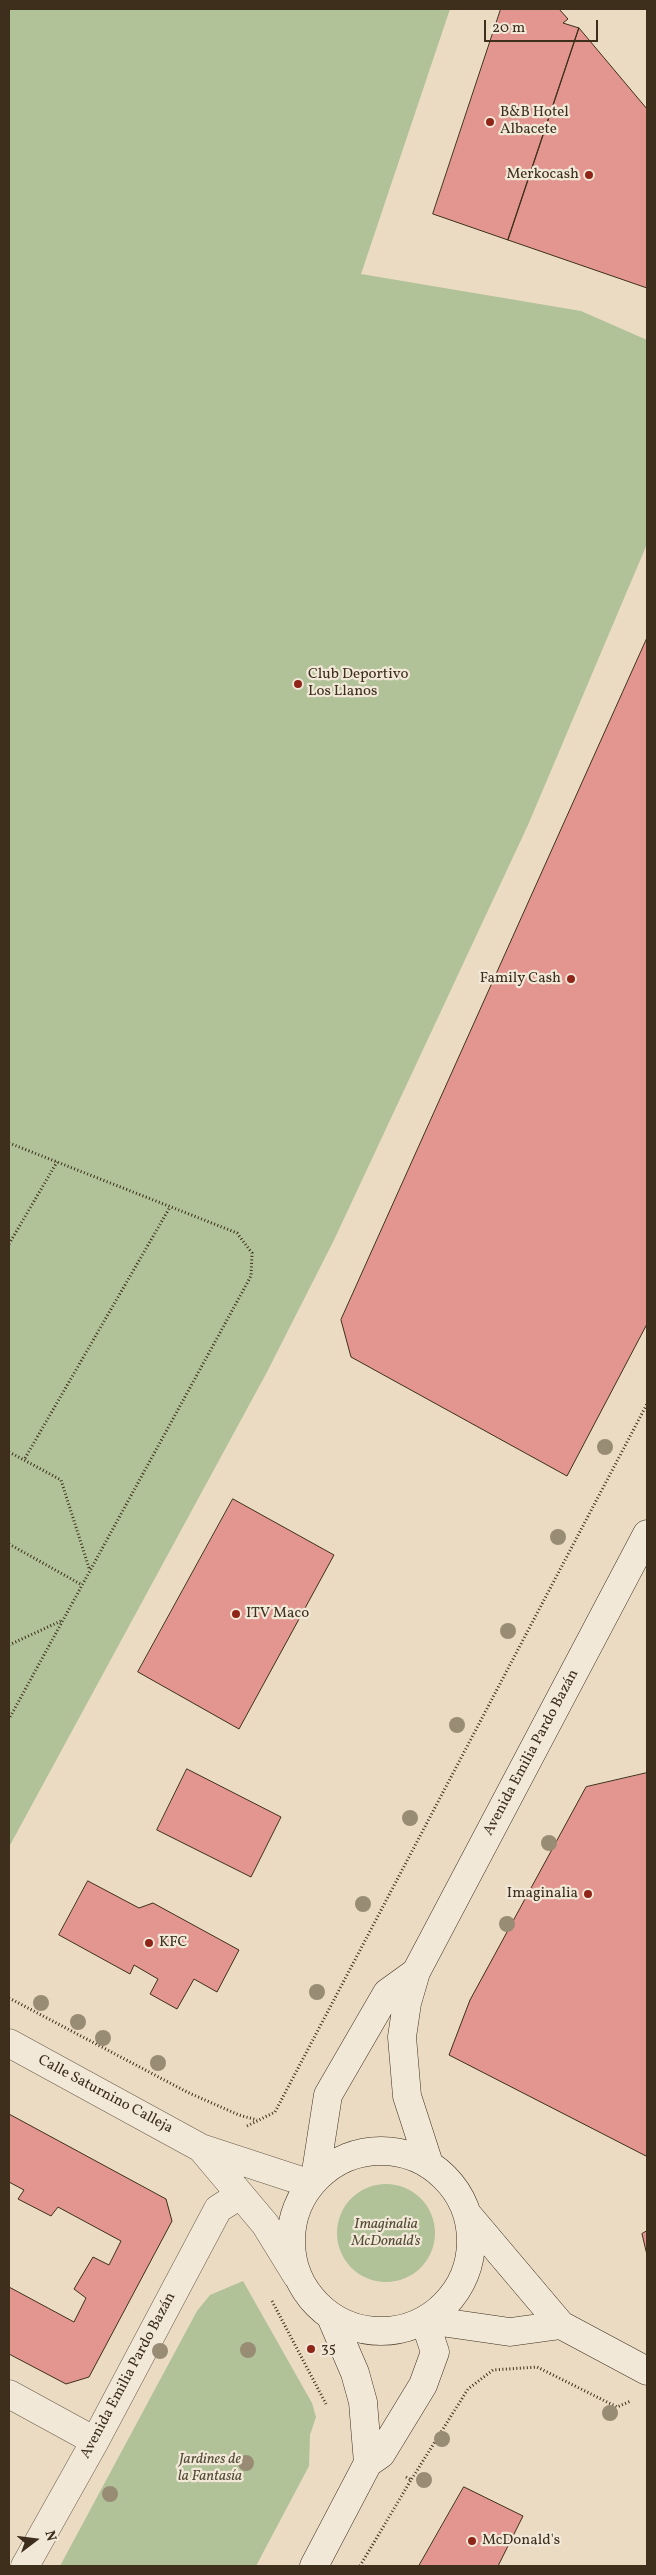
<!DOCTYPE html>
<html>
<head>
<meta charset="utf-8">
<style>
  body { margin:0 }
  #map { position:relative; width:656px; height:2575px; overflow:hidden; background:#ebdbc3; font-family:Vollkorn,serif }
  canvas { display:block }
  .frame { position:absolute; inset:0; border:10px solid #3d2f1c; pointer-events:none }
  .north { position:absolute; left:10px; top:2515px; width:50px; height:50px; -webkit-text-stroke:4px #f2e8d8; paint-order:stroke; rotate:75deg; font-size:14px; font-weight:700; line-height:20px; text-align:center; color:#3d2f1c }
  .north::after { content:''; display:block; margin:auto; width:18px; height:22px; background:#3d2f1c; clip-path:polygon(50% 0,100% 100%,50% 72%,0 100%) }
  .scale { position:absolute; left:484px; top:20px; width:114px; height:22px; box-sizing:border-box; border:2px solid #3d2f1c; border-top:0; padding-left:6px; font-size:15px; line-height:18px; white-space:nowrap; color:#3d2f1c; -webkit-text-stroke:4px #f2e8d8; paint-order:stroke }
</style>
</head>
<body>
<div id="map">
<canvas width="656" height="2575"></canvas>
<div class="frame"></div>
<div class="north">N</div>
<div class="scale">20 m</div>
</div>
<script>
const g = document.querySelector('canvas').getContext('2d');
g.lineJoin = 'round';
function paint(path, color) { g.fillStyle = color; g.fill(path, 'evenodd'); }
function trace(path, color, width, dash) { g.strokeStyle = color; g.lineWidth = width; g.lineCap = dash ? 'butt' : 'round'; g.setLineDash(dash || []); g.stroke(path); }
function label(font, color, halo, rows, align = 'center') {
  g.font = font + ' Vollkorn,serif'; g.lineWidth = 4.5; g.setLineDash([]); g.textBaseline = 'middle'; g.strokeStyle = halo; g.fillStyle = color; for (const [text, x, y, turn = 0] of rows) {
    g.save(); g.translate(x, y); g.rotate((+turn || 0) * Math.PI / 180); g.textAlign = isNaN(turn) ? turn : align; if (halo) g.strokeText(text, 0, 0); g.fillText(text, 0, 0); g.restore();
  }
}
paint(new Path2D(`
  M9,9H450L361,274L581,311L647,340V544L528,825L334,1240L267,1372L9,1847Z
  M337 2233a49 49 0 1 1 98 0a49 49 0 1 1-98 0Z
  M243,2281L312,2403L316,2417L310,2435L309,2466L256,2566H60L197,2311L210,2295Z`), '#b1c198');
const building = new Path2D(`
  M501,9H559L568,19L563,23L579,28L508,240L433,214Z
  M579,28L647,109V288L508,240Z
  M647,638V1324L567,1476L351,1357L341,1320Z
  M233,1499L334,1555L239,1729L138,1672Z
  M187,1769L281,1817L251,1877L157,1830Z
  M647,1773V2155L646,2156L449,2055L470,2000L586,1787Z
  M88,1881L139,1908L153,1903L239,1950L217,1992L194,1979L177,2009L150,1994L158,1979L134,1965L130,1974L59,1935Z
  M9,2114L166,2199L172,2221L89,2377L66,2384L9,2354V2287L74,2322L86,2298L74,2289L93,2257L109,2265L121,2241L58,2207L51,2216L18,2199L24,2190L9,2182Z
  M647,2231V2255L642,2234Z
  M464,2487L523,2516L498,2566H419Z`);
paint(building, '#e3968f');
trace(building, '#3d2f1c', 1);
const street = new Path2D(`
  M9,2043L201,2148L311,2184
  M201,2148L265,2224L297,2276
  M9,2394L95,2441
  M25,2566L95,2441L218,2209L240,2195`);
const secondary = new Path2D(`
  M291 2241a90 90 0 1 1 180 0a90 90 0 1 1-180 0Z
  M429,2164L407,2096L402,2037L407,2003L416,1972L647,1534
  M315,2178L328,2095L387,1993L416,1972
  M468,2215L561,2325L647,2371
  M331,2317L355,2373L363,2402L368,2463
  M427,2320L510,2332L561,2325
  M314,2566L368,2463L381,2454L423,2385L435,2352L425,2322`);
trace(street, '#685a46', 29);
trace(secondary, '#3d2f1c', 29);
trace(new Path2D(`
  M9,1143L237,1233L252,1253L251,1276L9,1719
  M9,1244L57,1162
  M9,1452L24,1460
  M9,1544L82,1585
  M89,1568L61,1480L24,1460L170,1207
  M9,1645L63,1620
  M9,1998L187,2092L239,2115L257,2120
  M247,2126L275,2112L647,1404
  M272,2301L326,2404
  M406,2477L411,2480L468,2389L493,2370L537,2367L617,2407L631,2401
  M360,2566L411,2480`), '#3d2f1c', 3, [1, 2.5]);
trace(street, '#f2e8d8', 28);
trace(secondary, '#f2e8d8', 28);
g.fillStyle = '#988c75';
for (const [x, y] of [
  [605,1447],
  [558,1537],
  [508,1631],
  [457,1725],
  [410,1818],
  [549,1843],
  [363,1904],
  [507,1924],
  [317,1992],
  [41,2003],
  [78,2022],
  [103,2038],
  [158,2063],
  [248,2350],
  [160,2351],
  [610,2413],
  [442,2439],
  [246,2463],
  [424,2480],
  [110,2494]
]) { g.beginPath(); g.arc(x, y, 8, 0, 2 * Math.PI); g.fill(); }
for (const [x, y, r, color] of [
  [490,122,5,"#8f2418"],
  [589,175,5,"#8f2418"],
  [298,684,5,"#8f2418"],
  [571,979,5,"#8f2418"],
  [236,1614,5,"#8f2418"],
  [588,1894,5,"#8f2418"],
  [149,1943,5,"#8f2418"],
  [311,2349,5,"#8f2418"],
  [472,2541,5,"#8f2418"]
]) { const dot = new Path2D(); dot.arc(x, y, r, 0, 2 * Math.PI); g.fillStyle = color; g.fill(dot); trace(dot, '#f2e8d8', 2); }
label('15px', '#3d2f1c', '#f2e8d8', [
  ["B&B Hotel",500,113],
  ["Albacete",500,130],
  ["Merkocash",579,175,"right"],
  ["Club Deportivo",308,675],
  ["Los Llanos",308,692],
  ["Family Cash",561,979,"right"],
  ["ITV Maco",246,1614],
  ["Imaginalia",578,1894,"right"],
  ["KFC",159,1943],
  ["35",321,2349],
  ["McDonald's",482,2541]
], 'left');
label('15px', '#3d2f1c', '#f2e8d8', [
  ["Avenida Emilia Pardo Bazán",532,1753,-62],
  ["Calle Saturnino Calleja",105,2095,28],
  ["Avenida Emilia Pardo Bazán",129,2376,-62]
]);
label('italic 15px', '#544c35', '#f2e8d8', [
  ["Imaginalia",386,2225],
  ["McDonald's",386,2242],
  ["Jardines de",210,2460],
  ["la Fantasía",210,2477]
]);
</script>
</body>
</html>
